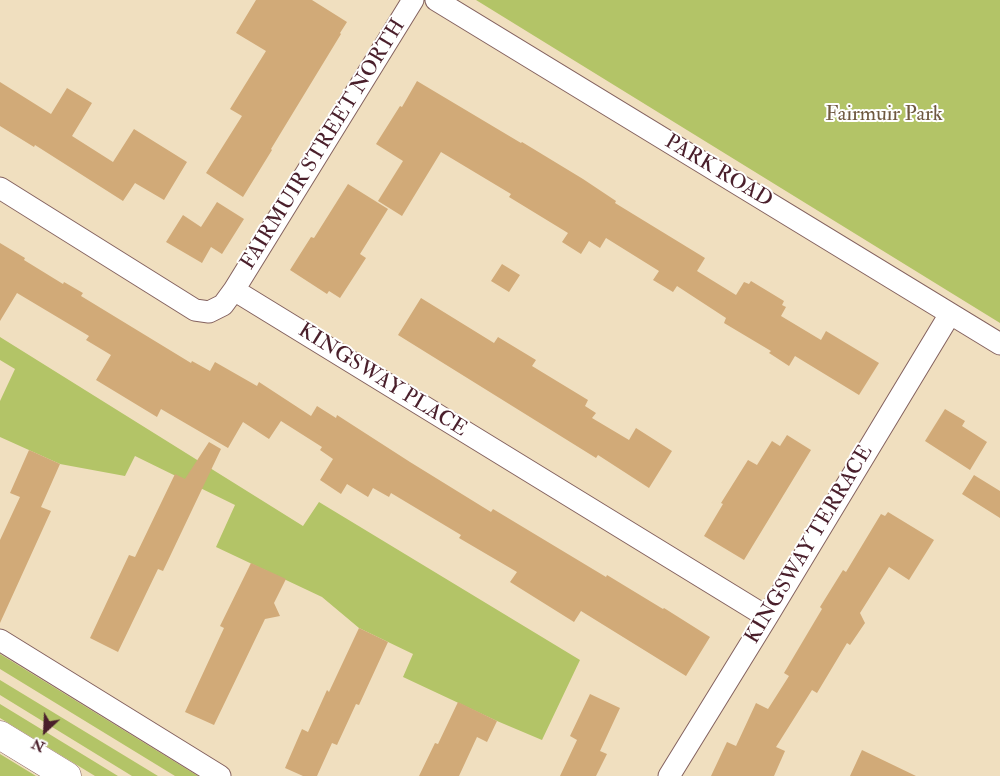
<!DOCTYPE html>
<html>
<head>
<meta charset="utf-8">
<style>
  body { margin:0 }
  #map { position:relative; width:1000px; height:776px; overflow:hidden; background:#f0dfbf; font-family:"IM FELL Double Pica",serif }
  canvas { display:block }
  .north { position:absolute; left:20px; top:706px; width:50px; height:50px; -webkit-text-stroke:4px #fff; paint-order:stroke; rotate:205deg; font-size:14px; font-weight:700; line-height:20px; text-align:center; color:#4a1f2b }
  .north::after { content:''; display:block; margin:auto; width:18px; height:22px; background:#4a1f2b; clip-path:polygon(50% 0,100% 100%,50% 72%,0 100%) }
</style>
</head>
<body>
<div id="map">
<canvas width="1000" height="776"></canvas>
<div class="north">N</div>
</div>
<script>
const g = document.querySelector('canvas').getContext('2d');
g.lineJoin = 'round';
function paint(path, color) { g.fillStyle = color; g.fill(path, 'evenodd'); }
function trace(path, color, width, dash) { g.strokeStyle = color; g.lineWidth = width; g.lineCap = dash ? 'butt' : 'round'; g.setLineDash(dash || []); g.stroke(path); }
function label(font, color, halo, rows, align = 'center') {
  g.font = font + ' "IM FELL Double Pica",serif'; g.lineWidth = 4; g.setLineDash([]); g.textBaseline = 'middle'; g.strokeStyle = halo; g.fillStyle = color; for (const [text, x, y, turn = 0] of rows) {
    g.save(); g.translate(x, y); g.rotate((+turn || 0) * Math.PI / 180); g.textAlign = isNaN(turn) ? turn : align; if (halo) g.strokeText(text, 0, 0); g.fillText(text, 0, 0); g.restore();
  }
}
paint(new Path2D(`
  M476,0H1000V323Z
  M0,337L303,526L319,502L580,660L542,740L497,721L403,677L413,654L359,628L322,597L216,547L235,505L135,456L125,476L60,464L0,437V401L15,369L0,360Z
  M0,654L198,776H175L0,669Z
  M0,680L158,776H132L0,695Z
  M0,704L118,776H95L0,718Z
  M0,754L36,776H0Z`), '#b3c467');
paint(new Path2D(`
  M256,0H312L347,22L340,33L341,34L271,149L272,150L243,197L206,173L242,116L230,109L266,51L236,33Z
  M417,81L521,143L522,142L583,179L616,201L615,203L705,258L697,271L736,295L744,282L749,284L751,281L784,301L782,305L786,307L781,316L821,340L826,331L879,363L859,395L795,356L789,366L769,353L771,351L724,323L726,318L677,286L673,292L653,280L659,271L606,238L600,248L589,241L581,254L562,242L568,233L509,197L511,194L441,152L402,216L378,201L403,161L376,144L400,106L402,107Z
  M0,82L51,114L67,88L92,103L72,136L113,162L134,129L187,162L164,200L135,183L123,201L35,145L34,147L0,126Z
  M348,184L388,209L360,254L366,258L340,298L329,291L327,294L290,270L311,237L314,238Z
  M217,202L244,219L222,254L211,247L202,263L166,242L183,215L201,227Z
  M0,243L25,258L24,260L63,284L64,282L83,293L81,296L191,363L192,361L210,371L215,362L257,386L259,382L311,416L317,406L336,418L337,415L410,462L491,512L493,509L606,577L607,575L663,609L664,608L710,637L686,676L581,611L574,622L510,582L517,572L459,538L461,535L391,493L389,497L373,488L368,497L347,484L341,494L320,480L333,459L320,450L322,447L281,421L269,439L243,422L228,448L161,409L157,417L96,380L111,355L86,340L89,336L17,293L0,321Z
  M502,264L520,275L509,292L491,281Z
  M421,298L494,343L498,337L536,360L532,366L588,400L585,406L596,413L592,418L629,440L636,428L672,451L649,488L598,455L596,458L398,335Z
  M945,409L965,421L962,426L987,442L970,470L925,441Z
  M787,435L811,450L744,560L704,536L723,504L721,503L748,460L757,465L772,441L780,446Z
  M209,442L221,449L163,571L158,569L118,652L90,638L129,555L135,557L175,474L185,479Z
  M29,450L60,464L41,507L51,511L0,623V540L20,497L10,493Z
  M974,475L1000,491V518L962,494Z
  M888,512L934,540L909,580L889,567L860,613L865,623L850,645L847,643L817,693L812,690L776,747L785,751L774,776H711L727,742L736,746L756,703L768,709L789,676L784,673L822,609L820,607L843,570L846,572L881,514L885,516Z
  M251,563L286,579L274,603L280,616L265,619L214,725L185,712L224,628L220,626Z
  M359,628L388,642L359,705L356,704L337,745L332,743L317,776H303L285,768L302,729L308,732L327,690L329,692Z
  M590,694L620,708L600,751L607,754L596,776H560L577,740L570,736Z
  M458,702L497,721L487,742L477,737L459,776H419L435,743L438,744Z
  M862,750L916,776H850Z`), '#d1aa78');
const street = new Path2D(`
  M436,0L1000,344
  M0,188L195,310L209,312L223,305L234,290L767,617
  M234,290L413,0
  M0,640L220,776
  M669,776L767,617L950,314`);
const highway = new Path2D(`
  M0,735L67,776`);
trace(street, '#84625f', 23);
trace(highway, '#84625f', 29);
trace(street, '#fff', 21);
trace(highway, '#fff', 28);
label('21px', '#6f5940', '#fff', [
  ["Fairmuir Park",884,115]
]);
label('21px', '#4a1f2b', '#fff', [
  ["FAIRMUIR STREET NORTH",324,145,-58],
  ["PARK ROAD",718,172,31],
  ["KINGSWAY PLACE",382,381,32],
  ["KINGSWAY TERRACE",810,545,-59]
]);
</script>
</body>
</html>
